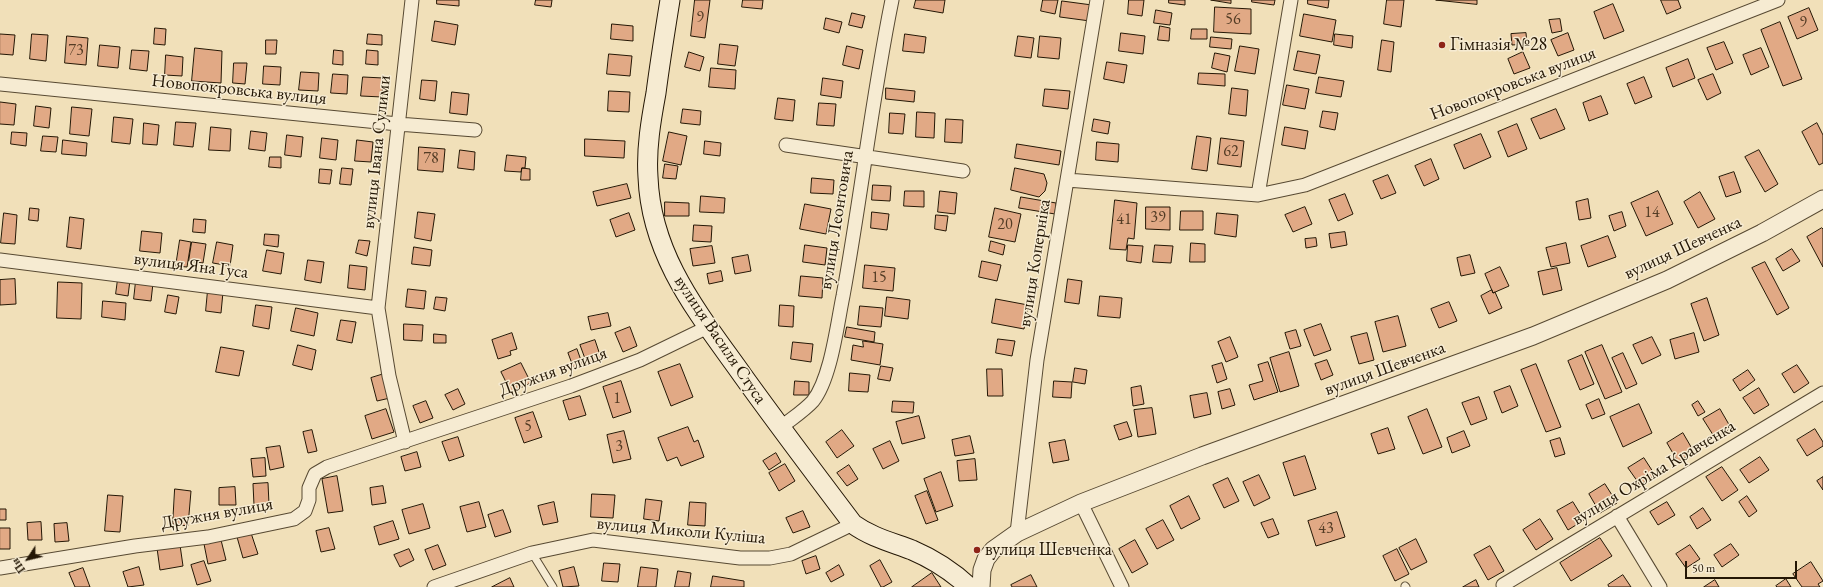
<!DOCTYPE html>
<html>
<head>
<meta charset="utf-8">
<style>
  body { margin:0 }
  #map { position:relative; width:1823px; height:587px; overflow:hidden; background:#f1e0b9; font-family:"EB Garamond",serif }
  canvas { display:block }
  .north { position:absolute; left:8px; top:539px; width:40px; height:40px; -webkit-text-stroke:3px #f6ebd2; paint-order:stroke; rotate:235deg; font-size:11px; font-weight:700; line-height:16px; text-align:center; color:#241705 }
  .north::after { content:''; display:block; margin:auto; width:14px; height:18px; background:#241705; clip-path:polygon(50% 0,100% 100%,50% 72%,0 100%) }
  .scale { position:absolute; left:1685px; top:561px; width:112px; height:18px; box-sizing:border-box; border:2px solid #241705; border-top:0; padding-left:5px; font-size:12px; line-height:14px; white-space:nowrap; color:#241705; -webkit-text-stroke:3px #f6ebd2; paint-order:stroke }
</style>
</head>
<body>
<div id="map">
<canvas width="1823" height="587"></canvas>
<div class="north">Пн</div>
<div class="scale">50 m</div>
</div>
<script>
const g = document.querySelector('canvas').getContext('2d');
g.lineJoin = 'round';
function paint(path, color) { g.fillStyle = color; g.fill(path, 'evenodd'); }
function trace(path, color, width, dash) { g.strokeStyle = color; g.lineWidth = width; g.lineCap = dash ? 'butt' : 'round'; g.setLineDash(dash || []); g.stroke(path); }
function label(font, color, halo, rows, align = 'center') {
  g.font = font + ' "EB Garamond",serif'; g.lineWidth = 3; g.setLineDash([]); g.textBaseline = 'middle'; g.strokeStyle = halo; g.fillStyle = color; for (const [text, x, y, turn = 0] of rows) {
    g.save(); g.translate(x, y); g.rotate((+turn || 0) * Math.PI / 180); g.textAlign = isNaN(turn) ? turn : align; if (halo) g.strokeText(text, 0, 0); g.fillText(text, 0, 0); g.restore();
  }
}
const building = new Path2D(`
  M437,0H459V6L437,4Z
  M536,0H552L551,7L535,5Z
  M695,0H710L705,38L691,36Z
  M743,0H763L762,9L742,7Z
  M916,0H945L943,13L914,8Z
  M1043,0H1058L1055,14L1041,11Z
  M1129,0H1144L1142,16L1128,14Z
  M1169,0H1185V5L1169,3Z
  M1211,0H1231V3Z
  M1252,0H1275L1274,5L1252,2Z
  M1308,0H1329L1328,8L1308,4Z
  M1387,0H1404L1401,27L1384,24Z
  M1436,0H1477V4Z
  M1661,0H1678L1681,8L1667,14Z
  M1062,1L1092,5L1090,21L1060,17Z
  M1613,4L1624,31L1604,39L1594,12Z
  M1215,7L1251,9V34L1214,32Z
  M1809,8L1818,30L1797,39L1788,17Z
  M1156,10L1172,13L1170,25L1154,23Z
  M852,13L865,16L862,28L849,25Z
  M1304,14L1336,20L1332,42L1300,36Z
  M826,18L842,22L839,33L824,29Z
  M1560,19L1562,31L1552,33L1549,20Z
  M435,21L458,25L455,45L432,41Z
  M1780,22L1802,79L1783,86L1761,30Z
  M612,24L633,26V41L611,39Z
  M1160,26L1170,28L1169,41L1158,40Z
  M155,28L166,29L165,45L154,44Z
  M1192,29H1207V39H1191Z
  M1121,33L1145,36L1143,54L1119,51Z
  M1526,33L1527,44L1512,45L1511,34Z
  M1568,33L1574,50L1558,56L1551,40Z
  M0,34L15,35L13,55L0,54Z
  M32,34L48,35L46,61L30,59Z
  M368,34L382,35V45L367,44Z
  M905,34L926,37L924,53L903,51Z
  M1335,34L1353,36L1352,48L1334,45Z
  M67,36L88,38L86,65L65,63Z
  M1018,36L1034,38L1031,58L1015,56Z
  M1040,36L1061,38L1059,59L1038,57Z
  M1211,37L1232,39L1231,49L1210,47Z
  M266,40H277L276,54H266Z
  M1382,40L1394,42L1391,72L1378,70Z
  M1724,42L1733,63L1716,70L1707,48Z
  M720,44L738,46L735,66L718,64Z
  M100,45L120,47L118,68L98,66Z
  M847,46L863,50L859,69L843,65Z
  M1240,46L1259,49L1255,74L1235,71Z
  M195,48L222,51L221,83L192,81Z
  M1761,48L1769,67L1751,75L1743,55Z
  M132,50L149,51L147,71L130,69Z
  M334,50L343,51V65L333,64Z
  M367,50L378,51V65L366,64Z
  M1298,51L1320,55L1316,74L1294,70Z
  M689,52L704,57L700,71L685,67Z
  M1523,52L1530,68L1514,74L1508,59Z
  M1215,53L1230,56L1227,72L1212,68Z
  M609,54L632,56L630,76L607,74Z
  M166,55L183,57L182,76L165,75Z
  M1688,59L1695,78L1673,87L1666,68Z
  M1107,62L1127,65L1124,83L1104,79Z
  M234,63H247L245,84L233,83Z
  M264,66L281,67L280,85L263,84Z
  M711,68L736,70L735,89L709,87Z
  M301,72L319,73L318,91L299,90Z
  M1199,73L1225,74V86L1198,84Z
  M333,74L348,75L347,94L331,93Z
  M1713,74L1721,93L1707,100L1698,80Z
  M363,77L383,78L382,97L361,96Z
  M1319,77L1344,81L1341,97L1316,93Z
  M1644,77L1652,97L1635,104L1627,84Z
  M823,78L843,81L841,98L821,95Z
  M422,80L437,81L435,101L420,99Z
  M1287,85L1309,89L1305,109L1283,105Z
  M886,88L915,91L914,102L886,99Z
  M1232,88L1248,90L1246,116L1229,114Z
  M1045,89L1070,91L1068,109L1043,106Z
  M609,91L630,92L629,112L608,111Z
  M452,92L469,94L467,115L450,113Z
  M1601,96L1608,114L1589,121L1583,103Z
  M778,98L795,100L793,121L775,119Z
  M0,102L16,104L14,125L0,124Z
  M819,103L836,104L834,126L817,125Z
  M36,106L51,108L49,128L34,126Z
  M72,107L92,109L89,136L70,134Z
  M683,109L701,111L700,125L681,123Z
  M1556,109L1565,129L1540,139L1531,119Z
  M1323,111L1338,113L1335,130L1320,127Z
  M917,112L935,113L934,138L916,137Z
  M890,113L905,114L903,134L889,133Z
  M114,117L133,119L130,144L112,142Z
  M946,119L963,120L962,143L945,142Z
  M1094,119L1110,122L1108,134L1092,131Z
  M176,122L196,123L193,147L174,145Z
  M144,123L159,125L157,145L143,144Z
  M1817,123L1823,135V163L1819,165L1802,132Z
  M1517,124L1527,149L1508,157L1498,132Z
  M211,127L231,129L230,151L209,150Z
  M1285,127L1308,131L1305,149L1282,145Z
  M251,131L267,133L265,151L249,149Z
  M12,132L27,133L26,146L11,144Z
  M669,132L687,136L681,165L663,161Z
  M1481,134L1491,157L1464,169L1454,145Z
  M287,135L303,137L301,157L285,155Z
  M43,136L58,137L56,152L41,151Z
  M1197,136L1211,138L1207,171L1192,169Z
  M322,138L338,140L336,160L320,158Z
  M1221,138L1244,141L1241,167L1218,164Z
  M585,139L625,141L624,158L585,156Z
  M63,140L87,143L86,156L62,154Z
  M357,140L373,142L371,162L355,161Z
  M705,141L721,143L720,156L704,154Z
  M1097,142L1119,144L1118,162L1096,160Z
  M1017,144L1061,151L1059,165L1015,158Z
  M419,147L445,149L443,172L418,170Z
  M460,150L475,152L474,170L458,168Z
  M1759,150L1778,184L1765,192L1745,157Z
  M507,155L526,157L525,168H522L521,172L505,171Z
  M270,157H281V168L269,167Z
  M1431,159L1439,179L1424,186L1415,166Z
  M665,164L678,166L676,179L663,178Z
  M342,168L353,169L351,185L340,184Z
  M522,168L530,169V180H521Z
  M1015,168L1044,174L1047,183L1045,191L1039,197L1011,190Z
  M320,169L332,170L330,184L319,183Z
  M1734,172L1741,192L1726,197L1719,177Z
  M1388,175L1396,193L1381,199L1373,181Z
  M812,178L834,180L833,194L811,193Z
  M627,184L631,198L597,206L593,192Z
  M873,185L891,186L890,201L872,200Z
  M905,191H924V207L904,206Z
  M940,191L957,193L955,214L938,212Z
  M1658,191L1673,224L1646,236L1631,203Z
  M1700,192L1715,219L1698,228L1684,202Z
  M1345,194L1353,214L1338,221L1329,200Z
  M701,196L725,198L724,213L700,212Z
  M1021,197L1056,203L1055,214L1019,208Z
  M1588,199L1591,218L1579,220L1576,202Z
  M1115,200L1137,203L1134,239L1128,238L1126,250L1110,249Z
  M665,202L689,203V216H665Z
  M805,204L831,209L826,234L800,229Z
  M1146,207H1170V230L1146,229Z
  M1305,207L1312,224L1293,232L1285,215Z
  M30,208L39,209L38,221L29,220Z
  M995,208L1021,214L1015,242L989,237Z
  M1181,211H1203V230H1180Z
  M418,212L435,214L431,241L415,238Z
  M872,212L889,214L887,230L871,228Z
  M1622,212L1626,226L1614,231L1609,216Z
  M4,213L17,215L15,244L1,243Z
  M629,213L635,230L616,237L610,220Z
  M1217,213L1238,215L1236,237L1215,234Z
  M936,215L948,216L946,231L935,229Z
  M70,217L84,219L81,249L67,247Z
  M194,219L206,220L205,233L193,232Z
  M694,225L712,226L711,242L693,241Z
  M1822,228L1823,229V267L1807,237Z
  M142,231L162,233L160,253L140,251Z
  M1345,232L1347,245L1331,248L1329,234Z
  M265,234L279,235L278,247L264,245Z
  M1608,236L1616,257L1588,267L1581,246Z
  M1316,238L1317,246L1306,248L1305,239Z
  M180,240L191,242L187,267L176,266Z
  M359,240L370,241L367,256L356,253Z
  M991,241L1005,245L1003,255L989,251Z
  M192,242L206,244L203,263L189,261Z
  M217,242L233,245L230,266L213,263Z
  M1191,243L1205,244V262H1190Z
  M1566,243L1570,263L1551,267L1546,248Z
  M805,245L827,248L825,265L803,262Z
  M1128,245L1143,246L1141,263L1127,261Z
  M1155,245L1173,246L1171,263L1153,262Z
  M712,246L715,263L693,266L690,249Z
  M414,247L432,250L430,266L412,264Z
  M1792,249L1800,261L1783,271L1776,259Z
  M267,250L284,253L281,274L263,271Z
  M748,255L751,271L735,274L732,258Z
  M1470,255L1475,273L1461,276L1457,258Z
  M308,260L324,262L321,283L305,280Z
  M982,261L1001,265L997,281L979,277Z
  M1765,262L1789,308L1777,315L1752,268Z
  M350,265L367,267L365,290L348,288Z
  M865,265L895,268L893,291L863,288Z
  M1500,267L1509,286L1493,293L1485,274Z
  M1557,268L1562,290L1543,295L1538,272Z
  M721,271L723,281L709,284L707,274Z
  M801,276L823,278L822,298L799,296Z
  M15,279L16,304L0,305V280Z
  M118,279L130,280L128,296L116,294Z
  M1068,279L1082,281L1079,304L1065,302Z
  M136,281L153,283L151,301L134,299Z
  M58,282L82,283L81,319L57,318Z
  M408,289L426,291L424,309L406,307Z
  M208,290L223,292L221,313L206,311Z
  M1492,290L1493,293L1495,292L1502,308L1489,314L1481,296Z
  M168,295L179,297L176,314L165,312Z
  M1100,296L1122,298L1120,318L1098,316Z
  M436,297L447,298L445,311L434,309Z
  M887,297L910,300L908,319L885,316Z
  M1707,298L1719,335L1704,341L1691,304Z
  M996,299L1028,305L1024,329L992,323Z
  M103,301L126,303L125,320L102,317Z
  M1449,302L1457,321L1439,328L1431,309Z
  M256,305L272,307L269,329L253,326Z
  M780,305L794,306L793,327L779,326Z
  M860,306L883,308L881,327L858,325Z
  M296,308L318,313L314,336L291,331Z
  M608,313L611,326L591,330L588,317Z
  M1398,316L1406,346L1383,352L1375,322Z
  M341,320L356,322L352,343L337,340Z
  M404,324L423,325L422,341L404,340Z
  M1321,324L1331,350L1314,356L1304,330Z
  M630,327L637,346L623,352L615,333Z
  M847,327L875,332L874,342L845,337Z
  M1296,330L1301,346L1290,349L1285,333Z
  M512,333L517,349L510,351L511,355L498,359L492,340Z
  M1367,333L1374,360L1359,364L1351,337Z
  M1694,333L1699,352L1675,359L1670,340Z
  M434,334L446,335V343H434Z
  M1230,337L1238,357L1226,362L1218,342Z
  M1652,337L1661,355L1642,364L1633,345Z
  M998,339L1015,341L1012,356L996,353Z
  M595,340L601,358L587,364L580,345Z
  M863,341L883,344L880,365L851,360L853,345L863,347Z
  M793,342L813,344L811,362L791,359Z
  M298,345L316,350L312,370L293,365Z
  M1602,345L1622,392L1605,399L1585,352Z
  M221,347L244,351L239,376L216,372Z
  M577,349L583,366L574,369L568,353Z
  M1289,352L1299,386L1280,392L1270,358Z
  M1623,353L1637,384L1626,389L1612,358Z
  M1582,355L1594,384L1580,390L1568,361Z
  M1327,360L1333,375L1321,380L1315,364Z
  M1268,362L1278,392L1254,400L1249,385L1263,381L1258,365Z
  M521,363L531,383L511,392L501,372Z
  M1222,363L1227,379L1217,383L1212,366Z
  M680,364L693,397L671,406L658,372Z
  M1536,364L1561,427L1546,432L1521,370Z
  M1797,365L1809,383L1794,393L1782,374Z
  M881,366L893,368L890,381L878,379Z
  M1075,368L1087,370L1085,384L1073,382Z
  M987,369H1002L1003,396H988Z
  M1748,370L1755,380L1740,391L1733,380Z
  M850,373L870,375L868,392L849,391Z
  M384,374L390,398L377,401L371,378Z
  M621,381L631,412L613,418L603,387Z
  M795,381L809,382V395H794Z
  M1054,381L1072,382L1071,398L1053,397Z
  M1141,386L1144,404L1133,406L1131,388Z
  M1510,386L1518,406L1502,413L1494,392Z
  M1759,388L1769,405L1754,414L1743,398Z
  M458,389L465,404L453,410L445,395Z
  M1230,389L1235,405L1222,409L1218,392Z
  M1207,393L1211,414L1194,418L1190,396Z
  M580,396L586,415L569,420L563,401Z
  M1479,397L1487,419L1471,425L1462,403Z
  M1599,399L1605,414L1592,419L1586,405Z
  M426,401L433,418L420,423L413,406Z
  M893,401L914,402L913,413L892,412Z
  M1698,401L1705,412L1698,416L1692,405Z
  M1639,404L1652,433L1623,447L1610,417Z
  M1152,408L1156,434L1138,437L1134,410Z
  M386,409L394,432L372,439L365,416Z
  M1427,409L1442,447L1423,454L1408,417Z
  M1720,409L1731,428L1715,438L1703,419Z
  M533,412L542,437L524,443L515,418Z
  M919,416L925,438L902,444L896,422Z
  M1127,422L1132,436L1119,440L1114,426Z
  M688,427L694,442L698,440L704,457L681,466L677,457L667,461L658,438Z
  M1388,428L1395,449L1378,454L1371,434Z
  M1815,429L1823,442V446L1807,456L1797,440Z
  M312,430L317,451L308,453L303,432Z
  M842,430L854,446L837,458L826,442Z
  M624,431L631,459L613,463L607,435Z
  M1464,431L1470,446L1452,453L1447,438Z
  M1683,433L1694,452L1678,462L1667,443Z
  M970,436L974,453L955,456L952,440Z
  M458,437L464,456L449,461L442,442Z
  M1560,438L1565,454L1555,457L1550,441Z
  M1065,440L1069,460L1053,463L1049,443Z
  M890,441L899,461L883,469L873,449Z
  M280,446L284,467L270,470L266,448Z
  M417,452L421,467L405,471L401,457Z
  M776,453L781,462L769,470L763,461Z
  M1305,456L1316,489L1294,496L1283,463Z
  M1760,457L1769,470L1749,483L1740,470Z
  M265,458L266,476L253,477L251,459Z
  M1644,458L1655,475L1640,485L1628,468Z
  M975,459L977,480L959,481L957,461Z
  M785,464L795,481L779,491L769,473Z
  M849,465L858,479L847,486L837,473Z
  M1722,467L1738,490L1722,501L1706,477Z
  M941,472L953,506L936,512L924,479Z
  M1259,475L1270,498L1254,506L1243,482Z
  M337,476L343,511L328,513L322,479Z
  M1823,477V490L1817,481Z
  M1228,478L1239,501L1224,508L1213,485Z
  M268,483L269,504L254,505L253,484Z
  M1605,484L1617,503L1600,513L1589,494Z
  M383,486L386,503L372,505L370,488Z
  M235,487L236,505H219V488Z
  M175,489L191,491L188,526L173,524Z
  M927,491L938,520L926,524L915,496Z
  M592,494L615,495L613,518L591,517Z
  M108,495L123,496L120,532L105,531Z
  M1189,496L1200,519L1181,529L1170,506Z
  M1747,496L1757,511L1749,517L1739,502Z
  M646,499L662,501L659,521L644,519Z
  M479,502L486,527L467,532L460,507Z
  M554,502L558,522L543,525L538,506Z
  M690,502L706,503L705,526L688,525Z
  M1573,502L1584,520L1568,530L1557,511Z
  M1667,502L1675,515L1658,525L1650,512Z
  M423,504L430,528L409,534L402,510Z
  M1703,508L1711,520L1697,529L1690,517Z
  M0,509H6V520H0Z
  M503,510L511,532L495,537L488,515Z
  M803,511L810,527L793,533L786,518Z
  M1337,512L1345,537L1316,546L1308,521Z
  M1273,519L1279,534L1268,538L1261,523Z
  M1540,519L1553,539L1536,550L1523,530Z
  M1163,520L1174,540L1157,549L1146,529Z
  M393,521L399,539L379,545L374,527Z
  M41,522L42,540H28L27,523Z
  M67,523L69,541L55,542L54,524Z
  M0,528H10V549H0Z
  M329,528L335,549L321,552L316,531Z
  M251,533L258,554L243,558L237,537Z
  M1600,538L1612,556L1571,581L1560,563Z
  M1416,539L1427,562L1411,570L1399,548Z
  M221,540L226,560L208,564L204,544Z
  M1135,540L1148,564L1132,573L1119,549Z
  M1731,544L1739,555L1722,567L1714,555Z
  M180,545L183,566L160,570L157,548Z
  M438,545L446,565L433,570L425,550Z
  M1690,545L1700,559L1686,568L1676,554Z
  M1490,546L1504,571L1488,580L1474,555Z
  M409,549L414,560L400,567L394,555Z
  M1397,549L1409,574L1395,581L1383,556Z
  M816,556L820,569L806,574L802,561Z
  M880,560L892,582L883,587H881L870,566Z
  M204,561L211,581L197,585L191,565Z
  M1811,562L1823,581L1818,584L1820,587H1802L1793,574Z
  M604,563L620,564L618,582L602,581Z
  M839,565L844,575L831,582L826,573Z
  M139,567L144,585L128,587L123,572Z
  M574,567L579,586L563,587L559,571Z
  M641,567L658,569L656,587H638Z
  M83,568L90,587H75L69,573Z
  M678,571L691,573L689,587H675Z
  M932,573L941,587H912Z
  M1031,575L1037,587H1012L1011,585Z
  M1623,575L1631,587H1609L1608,585Z
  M713,576L744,581V587H711Z
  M510,578L514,587H492Z
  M1786,579L1791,587H1777L1776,586Z
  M1476,580L1479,587H1463Z
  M1715,580L1719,587H1704Z`);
paint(building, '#e1a985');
trace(building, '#241705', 1);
const service = new Path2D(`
  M532,553L553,587
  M1405,586L1406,587`);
const minor = new Path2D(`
  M0,84L398,124L475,130
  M786,145L963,171
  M1067,180L1258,195L1305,185L1778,0
  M1258,195L1291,0
  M0,260L378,308
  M780,428C791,419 804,411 813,401C831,378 837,325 843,296C861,198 872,98 892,0
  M405,442L389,376L378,308L412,0
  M1081,503L1122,587
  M1617,516L1660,587
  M1017,533L1037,360L1097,0
  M0,568L135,546L208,537L294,519L305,511L309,500V488L315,474L327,467L571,386L640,360L708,327
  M1503,585L1823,393
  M434,587L532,553L593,540L740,558H770L791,554L853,524`);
const tertiary = new Path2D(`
  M981,587L982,570L986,559L993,550L1017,533L1081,503L1202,456L1533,336L1667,280L1762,233L1823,199`);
const secondary = new Path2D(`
  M670,0C665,31 660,62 656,93C651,120 646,149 648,177C651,257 699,314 743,376C779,426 816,475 853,524C871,537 891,542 912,550C933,559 953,572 969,587`);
trace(service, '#574932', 9);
trace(minor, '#574932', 15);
trace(tertiary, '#574932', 19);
trace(secondary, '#241705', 21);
trace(service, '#f6ebd2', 7);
trace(minor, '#f6ebd2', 13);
trace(tertiary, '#f6ebd2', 17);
trace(secondary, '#f6ebd2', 19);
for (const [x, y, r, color] of [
  [1442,45,4,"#8f2418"],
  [977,550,4,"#8f2418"]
]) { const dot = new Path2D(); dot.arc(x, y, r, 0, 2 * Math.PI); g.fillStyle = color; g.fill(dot); trace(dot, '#f6ebd2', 1.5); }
label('16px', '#533c25', null, [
  ["9",700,18],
  ["56",1233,20],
  ["9",1803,23],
  ["73",76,51],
  ["62",1231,152],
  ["78",431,159],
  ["14",1652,213],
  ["39",1158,218],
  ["41",1124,220],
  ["20",1005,225],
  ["15",879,278],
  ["1",617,399],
  ["5",528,427],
  ["3",619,447],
  ["43",1326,529]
]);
label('18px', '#241705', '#f6ebd2', [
  ["Гімназія №28",1450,45],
  ["вулиця Шевченка",985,550]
], 'left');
label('18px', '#241705', '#f6ebd2', [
  ["Новопокровська вулиця",1513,84,-21],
  ["Новопокровська вулиця",239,90,6],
  ["вулиця Івана Сулими",377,152,-84],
  ["вулиця Леонтовича",837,220,-81],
  ["вулиця Шевченка",1683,248,-25],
  ["вулиця Коперніка",1035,263,-81],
  ["вулиця Яна Гуса",191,266,7],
  ["вулиця Василя Стуса",720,340,56],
  ["вулиця Шевченка",1385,369,-20],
  ["Дружня вулиця",553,372,-20],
  ["вулиця Охріма Кравченка",1654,473,-31],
  ["Дружня вулиця",217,514,-10],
  ["вулиця Миколи Куліша",681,531,5]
]);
</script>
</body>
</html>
